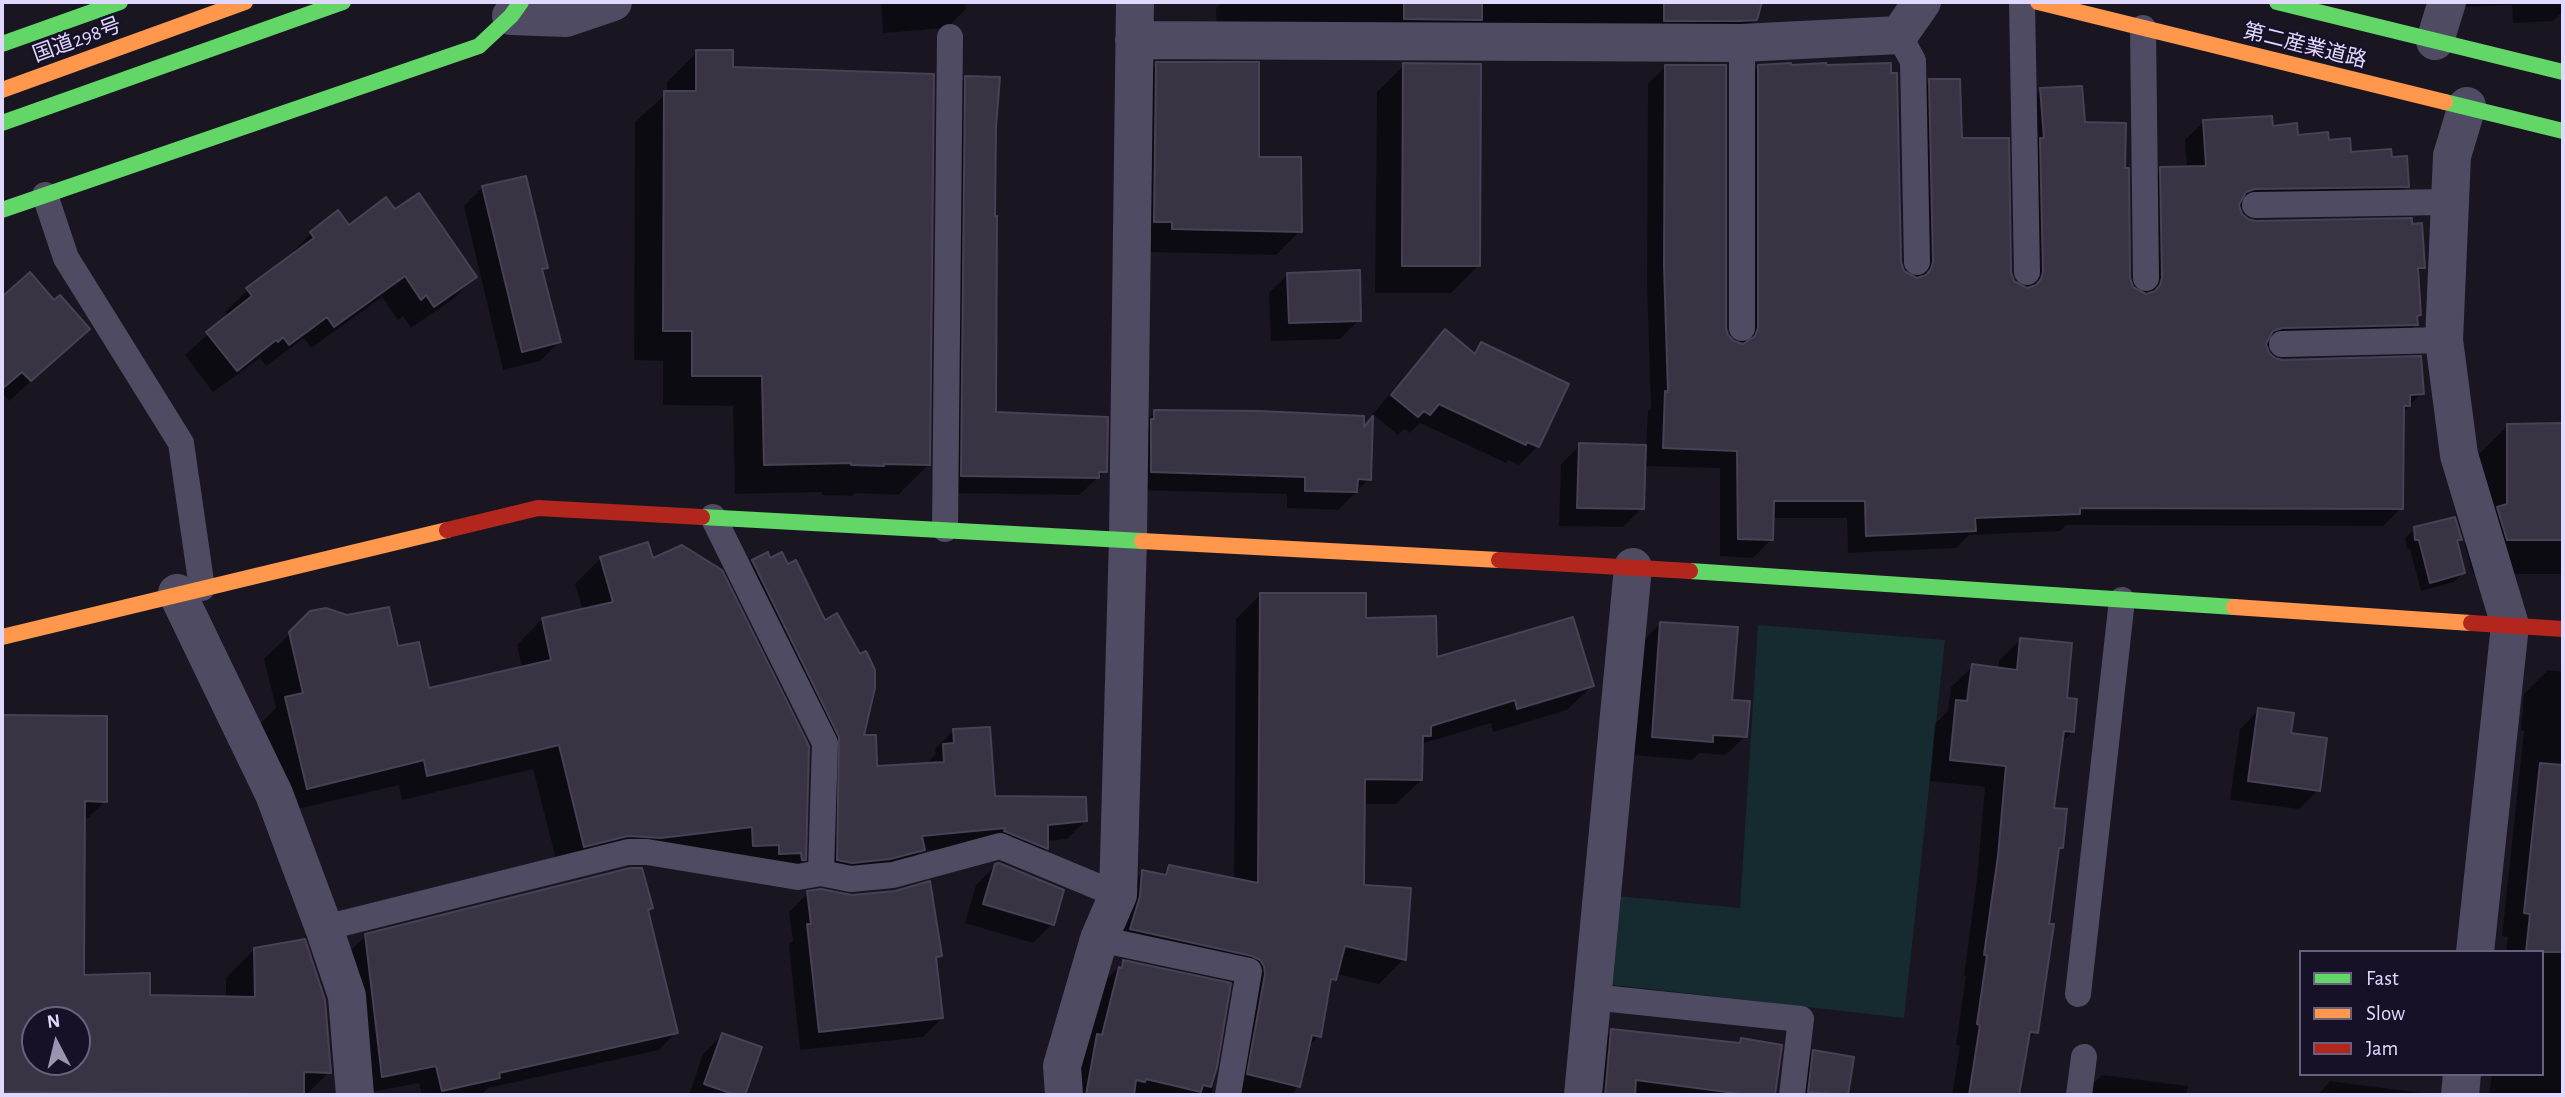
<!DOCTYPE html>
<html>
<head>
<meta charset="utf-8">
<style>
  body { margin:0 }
  #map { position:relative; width:2565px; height:1097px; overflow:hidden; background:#191622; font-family:"Alegreya Sans",sans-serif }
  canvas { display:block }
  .frame { position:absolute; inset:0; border:4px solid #e1d8fe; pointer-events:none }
  .legend { position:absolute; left:2299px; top:950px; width:245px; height:126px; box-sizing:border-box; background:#171127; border:2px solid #68617d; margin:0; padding:9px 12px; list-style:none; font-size:21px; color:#e1d8fe }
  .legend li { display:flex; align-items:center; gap:14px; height:35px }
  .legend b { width:35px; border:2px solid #68617d }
  .north { position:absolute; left:21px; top:1006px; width:70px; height:70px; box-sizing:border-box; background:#171127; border:2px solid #68617d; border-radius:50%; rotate:353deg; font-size:19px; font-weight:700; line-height:28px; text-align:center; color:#e1d8fe }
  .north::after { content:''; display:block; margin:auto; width:24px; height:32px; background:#9b94b1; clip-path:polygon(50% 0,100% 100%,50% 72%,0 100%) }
</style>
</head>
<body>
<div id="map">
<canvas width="2565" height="1097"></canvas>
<div class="frame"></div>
<ul class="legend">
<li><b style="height:9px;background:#63d668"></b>Fast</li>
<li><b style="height:9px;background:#ff974d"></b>Slow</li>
<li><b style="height:9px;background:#b3261e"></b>Jam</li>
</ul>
<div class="north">N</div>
</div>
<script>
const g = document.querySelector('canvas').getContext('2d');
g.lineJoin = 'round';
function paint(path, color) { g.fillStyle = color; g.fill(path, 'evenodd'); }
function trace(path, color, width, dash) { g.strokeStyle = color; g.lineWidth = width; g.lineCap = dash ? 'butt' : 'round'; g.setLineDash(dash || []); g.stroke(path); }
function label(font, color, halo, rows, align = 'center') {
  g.font = font + ' "Alegreya Sans","Noto Sans JP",sans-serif'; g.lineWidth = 5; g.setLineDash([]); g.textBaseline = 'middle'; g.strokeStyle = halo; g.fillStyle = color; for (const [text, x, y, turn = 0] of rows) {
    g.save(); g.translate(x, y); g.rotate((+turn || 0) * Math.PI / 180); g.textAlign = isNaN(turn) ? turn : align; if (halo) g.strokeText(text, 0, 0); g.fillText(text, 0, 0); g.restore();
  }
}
paint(new Path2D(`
  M1758,625L1945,640L1904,1018L1606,984L1617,896L1740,908Z`), '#152b2f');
paint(new Path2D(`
  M881,2H965L966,9L947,28L883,33Z
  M1222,2H1760L1755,19L1733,41L1217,39L1216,8Z
  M2466,2H2563V11L2553,21L2513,23L2512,5L2466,7Z
  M697,52L731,68L928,465L898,495L855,493L852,496L822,495V492L735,494L733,406L663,405V361L634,360L635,122L667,93V82Z
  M1157,64L1257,158L1300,231L1276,255L1149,252L1133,88Z
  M1404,65L1478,266L1451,293H1375L1377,92Z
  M1666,66L1725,328L1727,338L1740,345V85L1758,67L1900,263L1902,272L1915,279L1912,99L1930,81L1960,140L2012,282L2025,289L2023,108L2041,89L2083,124L2124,170L2129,278L2131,288L2144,295L2143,187L2161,169L2187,168L2185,140L2203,122L2272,127L2296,137L2327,142L2350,154L2390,159L2408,186L2389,204L2238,207L2240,215L2247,221L2423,267L2417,274L2419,315L2416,318V324L2398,342L2265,346L2267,354L2274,360L2422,393L2404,411L2401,508L2383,526L2066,525L2060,531L1969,535L1956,548L1848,553L1847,518H1772L1771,540L1753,558L1720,556V468L1643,466L1642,508L1623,527L1559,526L1561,464L1580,445L1646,446L1648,411L1651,408L1647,285L1648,84Z
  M966,77L994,126L995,414L1105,471L1079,495L944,493L948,95Z
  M483,187L546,267L541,272L559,342L540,361L503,370L464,206Z
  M394,212L475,277L453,299L411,328L403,316L398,320L382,297L311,348L304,338L266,366L260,358L213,392L185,355L228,316L225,312L248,290L290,258L289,256L311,233L338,213L348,227Z
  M1288,274L1359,320L1340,339L1271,341L1269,293Z
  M30,275L54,302L88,329L9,401L2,392V299Z
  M1445,331L1472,354L1481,345L1538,446L1519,465L1508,460L1506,463L1420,423L1410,433L1404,429L1398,435L1373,414L1426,350Z
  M1155,412L1369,479L1338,510L1287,508V494L1133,490L1137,430Z
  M2508,425H2563V574H2473L2464,543L2473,533V460Z
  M2415,529L2460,540L2456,544L2463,573L2454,582L2421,591L2410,549H2407L2405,538Z
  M647,544L652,560L682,547L804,859L778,885L728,871V852L559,871L533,769L402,800L399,785L281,813L260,724L276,708L264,659L311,613L397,648L427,690L522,668L517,645L542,619L583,610L575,584L600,559Z
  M753,561L861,736L875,767L925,765L936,754L935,749L953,731L993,798L1085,821L1067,839L1046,841V848L1029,866L989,845L921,851L905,868L833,880L822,755L735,579Z
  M1261,594L1364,620L1436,660L1592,686L1567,710L1493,732L1491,723L1421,744V780L1396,804H1363L1362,887L1404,959L1379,984L1336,974L1329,985L1319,1036L1307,1048L1298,1086L1292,1095H1224L1239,985L1227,980L1106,954L1118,896L1143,872L1161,876L1169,867L1234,880L1236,619Z
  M1661,623L1730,701L1745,736L1726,755L1699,753L1692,760L1633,755L1642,642Z
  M2021,639L2066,700L2072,732L2061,743L2052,810L2061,847L2057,852L2036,1032L2027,1041L2018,1095H1952L1960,1046L1956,1045L1966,976H1964L1977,879L1985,787L1930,781L1935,724L1948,711L1951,687L1973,666L1999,669V661Z
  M2548,670L2563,672V1095H2489L2492,1074H2542V952H2506L2508,937L2502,936L2524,731H2521L2524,694Z
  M2259,710L2289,735L2318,790L2299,809L2230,800L2240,729Z
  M6,717L105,801L83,823V976L148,996L226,998V978L255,949L329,1072L306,1095H2V721ZM35,1020H77V1062H35Z
  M996,865L1052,924L1033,943L965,923L976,885Z
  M808,893L940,955L935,960L942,1018L923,1037L800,1050L789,945L793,941L789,912Z
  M651,908L647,912L676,1032L659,1050L488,1088L481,1095H422L419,1083L365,1093L348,953L366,936Z
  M1124,962L1229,985L1212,1095H1067L1099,987Z
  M1612,1031L1737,1045L1742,1040L1775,1095H1593L1597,1046Z
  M722,1035L759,1048L744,1095H689L703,1054Z
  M1814,1052L1852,1058L1847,1095H1796L1799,1066Z
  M2102,1075L2188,1086L2186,1095H2082Z
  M2330,1081L2422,1093V1095H2318Z`), '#0007');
const building = new Path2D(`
  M1664,2H1762L1757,20L1741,21H1664Z
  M1404,3H1482V20L1404,19Z
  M696,50H733V67L934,74L930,465L884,464V466L851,465V463L764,465L762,376H692V331H663L664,91H696Z
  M1156,62H1259V157H1301L1302,232L1172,229V222H1154Z
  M1403,63L1481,64L1480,266H1402Z
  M1791,63V65L1826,63L1827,65L1891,63V73H1897L1901,262L1904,271L1917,278L1926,275L1931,269L1933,262L1929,79H1960L1962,138H2009L2011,272L2014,281L2027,288L2036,285L2041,279L2043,272L2040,138H2044L2040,88L2082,86L2085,122L2126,123L2125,168H2129L2130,278L2133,287L2146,294L2155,291L2160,285L2162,278L2160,167L2206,166L2203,120L2272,116L2273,126L2297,123L2298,135L2328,132L2329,140L2350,138L2351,152L2391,149L2392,157L2407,156L2409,187L2255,189L2246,192L2239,205L2242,214L2248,219L2255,221L2412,218V224L2422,223L2425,268H2418L2421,315L2417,316L2418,325L2282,328L2273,331L2266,344L2269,353L2275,358L2282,360L2421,356L2424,394L2410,395V406H2404L2403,509L2080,508V514L1975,518L1976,531L1866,536L1865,501H1774L1773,540L1738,539L1737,451L1663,448L1665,391L1668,392L1664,266L1665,65H1726V328L1728,335L1734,341L1743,344L1755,336L1758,328V65Z
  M965,76L1000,77L996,127L995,216H997L996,412L1108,417L1107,472H1099V478L961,476Z
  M526,176L548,268L542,269L561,342L522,352L482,186Z
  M419,193L477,277L434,307L426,295L421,300L405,276L334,327L327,317L289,345L283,337L278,342L276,340L237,371L206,332L252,296L246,288L314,238L310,232L338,210L349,225L386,197L395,209Z
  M1360,270L1361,321L1289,323L1287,273Z
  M30,272L54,300L60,295L90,329L31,381L22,372L2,389V297Z
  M1445,329L1475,354L1481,342L1569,384L1539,447L1527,442L1526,445L1439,404L1430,415L1424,411L1418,417L1391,395Z
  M1154,410L1260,411L1364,416V427L1373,416L1371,480L1358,479L1357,492L1305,491V477L1151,472V419H1154Z
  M2563,423V540H2507L2497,507L2507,504V424Z
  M1579,443L1646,445L1644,509L1577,508Z
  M2455,517L2462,540H2457L2465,573L2430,583L2419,540H2415L2414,527Z
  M648,542L653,558L682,545L722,570L809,746L806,860H802L801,853L779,854V845L753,846L752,827L661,838L628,836L584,847L559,745L427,776L424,760L307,789L285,697L303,693L289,632L310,611L326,608L347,615L389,607L398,646L419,642L429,688L551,660L542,618L613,602L600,557Z
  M768,552L770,558L782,552L788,564L796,560L825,620L837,613L860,654L866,651L875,670V688L864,735H876L877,766L944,762L943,744L954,743L953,729L990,727L995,796L1086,797L1087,821L1048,825V849L1004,831L1005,828L922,836L925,850L890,859L852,863L837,860L839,737L752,560Z
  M1260,593H1366V618L1436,616L1437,657L1573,617L1594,686L1517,709L1515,700L1431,726V736H1423L1422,780L1365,779L1364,885L1411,888L1406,960L1345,946L1336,980L1331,979L1321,1037L1312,1035L1300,1087L1247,1074L1265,974L1264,966L1260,960L1252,956L1130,929L1140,896L1142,870L1166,875L1169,865L1258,883Z
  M1660,622L1738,627L1732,700L1750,701L1747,737L1713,735V742L1652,737Z
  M2020,638L2072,643L2067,698L2077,699L2074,732L2064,731L2054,808L2067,809L2063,848H2059L2049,924H2054L2038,1033L2030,1032L2019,1095H1969L1980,1025L1977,1024L1987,955H1984L1998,856L2006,766L1950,760L1956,700L1967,701L1972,664L2017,670Z
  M2258,708L2294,713L2291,733L2327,738L2320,791L2248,781Z
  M2,715L107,716V802L85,801L84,975L150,973V995L255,997L254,948L305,939L325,1000L331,1073L304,1072V1094L2,1092ZM35,1020H77V1062H35Z
  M2540,763L2563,765V952H2526L2530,914L2524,913Z
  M999,863L1064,890L1054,925L983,904L995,864Z
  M630,868H642L653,908L648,910L678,1033L499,1073L500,1078L442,1091L436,1066L382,1077L365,934Z
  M930,881L942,956L936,957L943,1018L819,1032L807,924H811L807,891L821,889L852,895L895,891Z
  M1123,960L1231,983L1217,1067L1211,1087L1203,1085L1201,1092L1146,1079L1145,1082L1136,1080L1134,1095H1086L1097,1034L1102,1035L1119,967L1122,968Z
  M1611,1029L1740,1043L1741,1038L1782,1045L1775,1095H1749L1636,1080L1635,1095H1605Z
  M722,1033L762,1047L745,1095H736L704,1084Z
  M1813,1050L1854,1057L1848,1095L1808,1092Z`);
paint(building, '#393444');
trace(building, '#474155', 2);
trace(new Path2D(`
  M2022,2L2027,272
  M2143,28L2146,278
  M1899,35L1913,61L1917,262
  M1742,43V328
  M45,195L66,258L181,443L202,588
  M2255,205L2448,202
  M2282,344L2444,340
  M713,517L825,743L821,873
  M945,529L950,37
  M324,928L628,852H647L798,877L821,873L851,879L893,875L1000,846L1118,895
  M1099,939L1249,971L1228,1095
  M2078,994L2122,600
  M1592,997L1801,1019L1792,1095
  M2079,1095L2084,1057`), '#4f4b62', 26);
trace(new Path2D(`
  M511,16L566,18L613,2
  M1134,40L1742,43L1899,35L1922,2
  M2435,41L2447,2
  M2467,106L2452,156L2444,340L2459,455L2510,625L2475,952
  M177,593L274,794L324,928L347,996L355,1095
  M1064,1095L1062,1066L1099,939L1118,895L1128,538L1135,2
  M1583,1095L1633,567
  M2460,1095L2462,1074`), '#4f4b62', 38);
trace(new Path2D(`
  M2277,2L2563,72
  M2,44L120,2
  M2445,102L2563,131
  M2,123L343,2
  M2,210L479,46L511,16L521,2
  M702,517L1142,541
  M1690,571L2234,607`), '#63d668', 16);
trace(new Path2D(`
  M2038,2L2445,102
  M2,90L245,2
  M1142,541L1499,560
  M2234,607L2471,623
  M2,637L447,530`), '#ff974d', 16);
trace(new Path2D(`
  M447,530L538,508L702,517
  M1499,560L1690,571
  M2471,623L2563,629`), '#b3261e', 16);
label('21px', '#e1d8fe', '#171127', [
  ["国道298号",77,40,-20],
  ["第二産業道路",2305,46,14]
]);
</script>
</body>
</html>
